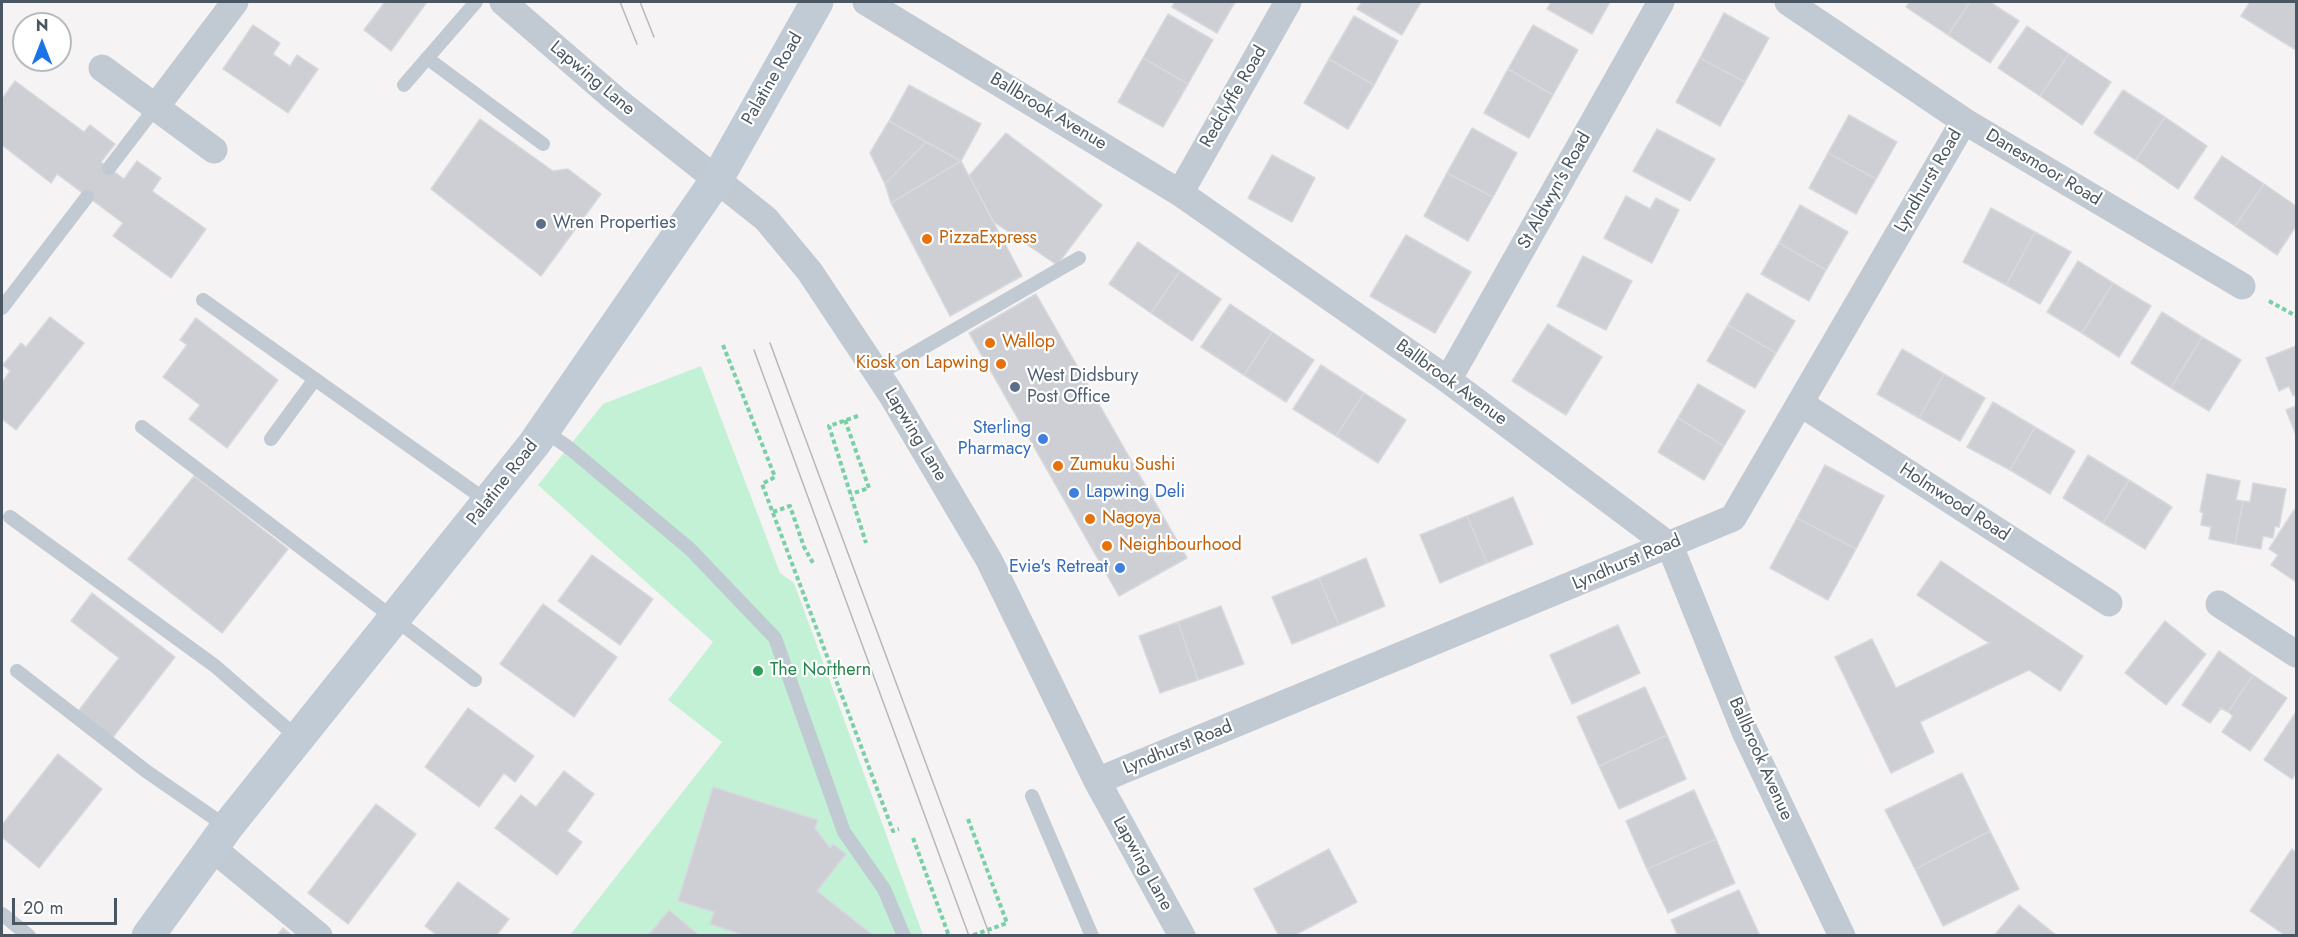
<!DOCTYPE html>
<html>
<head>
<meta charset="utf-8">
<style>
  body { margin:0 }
  #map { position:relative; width:2298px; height:937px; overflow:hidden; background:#f5f3f3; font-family:Jost,sans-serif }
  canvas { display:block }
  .frame { position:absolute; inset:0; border:3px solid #4a5661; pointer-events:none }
  .north { position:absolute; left:12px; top:12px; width:60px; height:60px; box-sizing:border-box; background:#fff; border:2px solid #b7bbc0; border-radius:50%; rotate:0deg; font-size:16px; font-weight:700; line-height:24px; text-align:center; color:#4a5661 }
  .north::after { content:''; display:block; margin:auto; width:21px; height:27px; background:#1a73e8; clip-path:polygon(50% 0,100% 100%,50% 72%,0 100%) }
  .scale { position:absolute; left:12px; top:898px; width:105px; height:27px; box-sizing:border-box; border:3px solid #4a5661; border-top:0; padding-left:8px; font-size:18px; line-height:21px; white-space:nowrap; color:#4a5661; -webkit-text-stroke:4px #fff; paint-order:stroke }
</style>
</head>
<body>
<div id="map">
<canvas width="2298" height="937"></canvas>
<div class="frame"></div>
<div class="north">N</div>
<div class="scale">20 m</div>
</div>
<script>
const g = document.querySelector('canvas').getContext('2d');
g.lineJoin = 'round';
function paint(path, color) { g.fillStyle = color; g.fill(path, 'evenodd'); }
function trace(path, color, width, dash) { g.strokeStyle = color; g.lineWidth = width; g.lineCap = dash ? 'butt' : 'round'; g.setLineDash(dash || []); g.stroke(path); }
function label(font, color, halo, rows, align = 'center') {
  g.font = font + ' Jost,sans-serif'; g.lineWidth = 4.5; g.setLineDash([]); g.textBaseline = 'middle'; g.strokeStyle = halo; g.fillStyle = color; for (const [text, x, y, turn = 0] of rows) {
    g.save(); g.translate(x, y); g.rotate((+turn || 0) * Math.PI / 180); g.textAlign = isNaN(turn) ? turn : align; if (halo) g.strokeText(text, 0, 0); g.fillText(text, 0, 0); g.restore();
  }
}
paint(new Path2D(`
  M701,366L780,573L794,583L923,935H570L722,742L668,700L713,642L538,485L603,404Z`), '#c3f1d5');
const building = new Path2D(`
  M385,2H427L391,51L364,30Z
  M1175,2H1235L1217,33L1172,7Z
  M1362,2H1421L1402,35L1357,9Z
  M1551,2H1610L1592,34L1547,9Z
  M1910,2H1970L1948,35L1906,7Z
  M1970,2H1990L2019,21L1990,63L1948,35Z
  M2250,2H2296V50L2241,16Z
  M1724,13L1769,38L1745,82L1700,58Z
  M1168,14L1213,40L1188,84L1143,58Z
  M1354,16L1398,41L1374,85L1329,59Z
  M253,25L280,43L273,54L290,66L297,55L318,69L288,113L223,69Z
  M1533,25L1578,50L1553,95L1508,69Z
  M2027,26L2069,54L2040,96L1998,68Z
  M2069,54L2111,82L2082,125L2040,96Z
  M1143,58L1188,84L1163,127L1118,102Z
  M1700,58L1745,82L1720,126L1676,102Z
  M1329,59L1374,85L1348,129L1304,103Z
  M1508,69L1553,95L1529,138L1484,113Z
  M15,81L84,132L90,125L115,144L101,162L124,179L137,161L161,178L152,191L206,229L171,278L113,236L123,223L57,174L51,183L2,145V99Z
  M909,85L981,124L961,161L889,121Z
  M2123,90L2165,117L2136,160L2094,133Z
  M1849,115L1897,142L1876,179L1828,153Z
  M2165,117L2207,146L2178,189L2136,160Z
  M480,119L553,171L568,169L601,194L541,276L431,189Z
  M889,121L926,142L885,184L870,153Z
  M1472,128L1517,153L1493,197L1447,173Z
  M1657,129L1715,159L1690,201L1633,171Z
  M1006,133L1102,205L1057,265L994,222L969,176Z
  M926,142L961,161L891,203L885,184Z
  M1828,153L1876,179L1856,214L1809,188Z
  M1272,155L1315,178L1292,222L1248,198Z
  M2222,156L2264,184L2235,226L2194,198Z
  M961,161L1022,276L950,316L891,203Z
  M1447,173L1493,197L1468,241L1424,216Z
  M2264,184L2296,206V226L2277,255L2235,226Z
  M1626,196L1650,209L1656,198L1679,210L1652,263L1604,238Z
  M1800,205L1848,232L1826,270L1779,243Z
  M1991,208L2035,232L2006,285L1963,262Z
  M2035,232L2071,252L2040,304L2006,285Z
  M1406,235L1471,272L1435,333L1370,296Z
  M1138,242L1180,271L1151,313L1109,284Z
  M1779,243L1826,270L1809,301L1761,274Z
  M1583,256L1632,281L1606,330L1557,306Z
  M2078,261L2113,283L2082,333L2047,312Z
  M1180,271L1221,299L1192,341L1151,313Z
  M2113,283L2151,306L2119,357L2082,333Z
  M1747,293L1795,321L1776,353L1728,325Z
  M1036,294L1187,558L1119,596L969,333Z
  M1230,304L1272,332L1244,375L1201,347Z
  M2162,312L2202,337L2171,388L2131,363Z
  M50,317L84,343L16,430L2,419V383L10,371L3,365L21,343L26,347Z
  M196,318L278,380L227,448L189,419L200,405L163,377L187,345L180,340Z
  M1548,324L1602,357L1566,415L1512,381Z
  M1728,325L1776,353L1755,388L1707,361Z
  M1272,332L1314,360L1286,402L1244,375Z
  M2202,337L2241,360L2209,411L2171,388Z
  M2296,346V394L2293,396L2289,386L2279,391L2266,358Z
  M1902,349L1944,374L1919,418L1877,394Z
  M1321,365L1364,393L1336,436L1293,409Z
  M1944,374L1985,398L1960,441L1919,418Z
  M1698,384L1745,411L1724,446L1678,418Z
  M1364,393L1406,420L1378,463L1336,436Z
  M1993,402L2035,427L2010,470L1967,447Z
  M2296,406V435L2286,410Z
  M1678,418L1724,446L1704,480L1658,452Z
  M2035,427L2075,451L2050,494L2010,470Z
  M2088,455L2129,480L2103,523L2063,498Z
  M1825,465L1884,496L1856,549L1797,518Z
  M2207,474L2240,481L2236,500L2243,501L2235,544L2209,539L2211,527L2201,525L2203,512H2200Z
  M194,476L288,549L222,633L128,559Z
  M2129,480L2172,507L2145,549L2103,523Z
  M2253,483L2286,489L2279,527L2275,526L2273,538L2263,536L2261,549L2235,544L2243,501L2250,502Z
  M1513,497L1533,544L1487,563L1467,516Z
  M2294,510L2296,511V582L2271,565L2278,555L2269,549Z
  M1467,516L1487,563L1440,583L1420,535Z
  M1797,518L1856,549L1828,600L1770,568Z
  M592,555L653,599L620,645L558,601Z
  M1366,558L1385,606L1339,625L1319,578Z
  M1941,561L2083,656L2060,691L2029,670L1920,722L1934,752L1891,773L1835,657L1872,639L1896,688L1989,643L1917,595Z
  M1319,578L1339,625L1292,644L1272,597Z
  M92,593L175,657L110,741L76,714L119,658L71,621Z
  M543,604L617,657L574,717L500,664Z
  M1221,606L1244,664L1198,680L1178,622Z
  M2165,621L2206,654L2166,705L2125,673Z
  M1178,622L1198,680L1160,693L1139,636Z
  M1618,625L1640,673L1572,704L1550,655Z
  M2219,651L2253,675L2228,712L2221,708L2210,723L2182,705Z
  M2253,675L2287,698L2250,751L2222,732L2233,716L2228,712Z
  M1645,687L1667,735L1599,766L1577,717Z
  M468,708L534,756L515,782L504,773L479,807L425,767Z
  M2296,712V773L2292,779L2264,760Z
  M1667,735L1686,779L1619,809L1599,766Z
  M58,754L102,789L39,868L2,837V825Z
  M564,771L594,794L567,831L582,842L557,875L495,828L521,795L536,807Z
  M1962,773L1990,831L1915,869L1885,810Z
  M713,787L818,820L815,828L830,848L833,844L846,854L817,891L874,936H746L710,924L714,912L678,901Z
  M1694,790L1716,839L1647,869L1626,821Z
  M376,804L416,834L348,924L308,893Z
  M1990,831L2019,889L1943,926L1915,869Z
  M1716,839L1735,883L1668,913L1647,869Z
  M1329,849L1357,902L1293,936H1279L1254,889Z
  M2292,849L2296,852V936H2286L2250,911Z
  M458,882L509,919L496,936H438L425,926Z
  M1739,890L1760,936H1678L1671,920Z
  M2019,905L2057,936H1994Z
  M669,910L700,936H648Z
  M283,928L293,936H277Z`);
paint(building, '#cdcfd5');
trace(building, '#d7d9de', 1.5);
trace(new Path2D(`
  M2269,301L2296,316
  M723,345L775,477L762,484L893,831L899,829
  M858,416L829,426L866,543
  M845,420L869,488L851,494
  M773,512L790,506L804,547L813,563
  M968,819L1007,923L971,936
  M913,838L949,936`), '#7ad0a6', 4, [4.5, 3]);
trace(new Path2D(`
  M427,58L543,144
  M404,85L476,2
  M109,168L155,108
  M203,300L487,501
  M2,308L87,197
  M878,374L1079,258
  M142,427L475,680
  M543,430L568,447L690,549L775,638L844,832L884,889L904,936
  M271,439L315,379
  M10,517L215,666L298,738
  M17,671L146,771L227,827
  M1032,796L1092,936
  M2,914L29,936`), '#c1cad2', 14);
trace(new Path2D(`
  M503,2L615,99L766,219L810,272L891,394L989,560L1097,781L1182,936
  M866,2L1180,193L1448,380L1670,546L1745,732L1842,936
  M1788,2L1964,121L2242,286
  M102,68L214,150
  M155,108L235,2
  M1180,193L1288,2
  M1448,380L1661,2
  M1800,403L2109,603
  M2219,604L2296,654
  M1097,781L1733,518L1964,121
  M211,847L319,936`), '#c1cad2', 27);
trace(new Path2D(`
  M148,936L227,827L534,444L717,179L817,2`), '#c1cbd6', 33);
trace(new Path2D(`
  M620,2L637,44
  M640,2L654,37
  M770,343L990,936
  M754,350L969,936`), '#b5b8bd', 1.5);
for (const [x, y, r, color] of [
  [541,224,6,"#5c6f8a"],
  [927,239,6,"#e8710a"],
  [990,343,6,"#e8710a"],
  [1001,364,6,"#e8710a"],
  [1015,387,6,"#5c6f8a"],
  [1043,439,6,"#3f7fe0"],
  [1058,466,6,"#e8710a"],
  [1074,493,6,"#3f7fe0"],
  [1090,519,6,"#e8710a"],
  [1107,546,6,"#e8710a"],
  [1120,568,6,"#3f7fe0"],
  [758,671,6,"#2e9e5b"]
]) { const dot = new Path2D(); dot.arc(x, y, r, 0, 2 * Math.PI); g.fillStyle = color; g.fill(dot); trace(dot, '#fff', 2); }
label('18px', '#4a5661', '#fff', [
  ["Lapwing Lane",592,79,40],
  ["Palatine Road",773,79,-60],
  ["Redclyffe Road",1234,97,-60],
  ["Ballbrook Avenue",1048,112,31],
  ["Danesmoor Road",2043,168,31],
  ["Lyndhurst Road",1929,181,-60],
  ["St Aldwyn's Road",1555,191,-61],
  ["Ballbrook Avenue",1451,383,36],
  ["Lapwing Lane",915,435,59],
  ["Palatine Road",503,483,-52],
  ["Holmwood Road",1954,503,33],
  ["Lyndhurst Road",1627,563,-23],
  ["Lyndhurst Road",1178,748,-22],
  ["Ballbrook Avenue",1760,759,66],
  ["Lapwing Lane",1142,864,61]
]);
label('18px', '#4e5e75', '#fff', [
  ["Wren Properties",553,224],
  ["West Didsbury",1027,377],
  ["Post Office",1027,398]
], 'left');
label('18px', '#c56008', '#fff', [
  ["PizzaExpress",939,239],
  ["Wallop",1002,343],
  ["Kiosk on Lapwing",989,364,"right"],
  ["Zumuku Sushi",1070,466],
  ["Nagoya",1102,519],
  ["Neighbourhood",1119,546]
], 'left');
label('18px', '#366cbe', '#fff', [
  ["Sterling",1031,429],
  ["Pharmacy",1031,450],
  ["Lapwing Deli",1086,493,"left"],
  ["Evie's Retreat",1108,568]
], 'right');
label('18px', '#27864d', '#fff', [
  ["The Northern",770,671]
], 'left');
</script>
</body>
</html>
